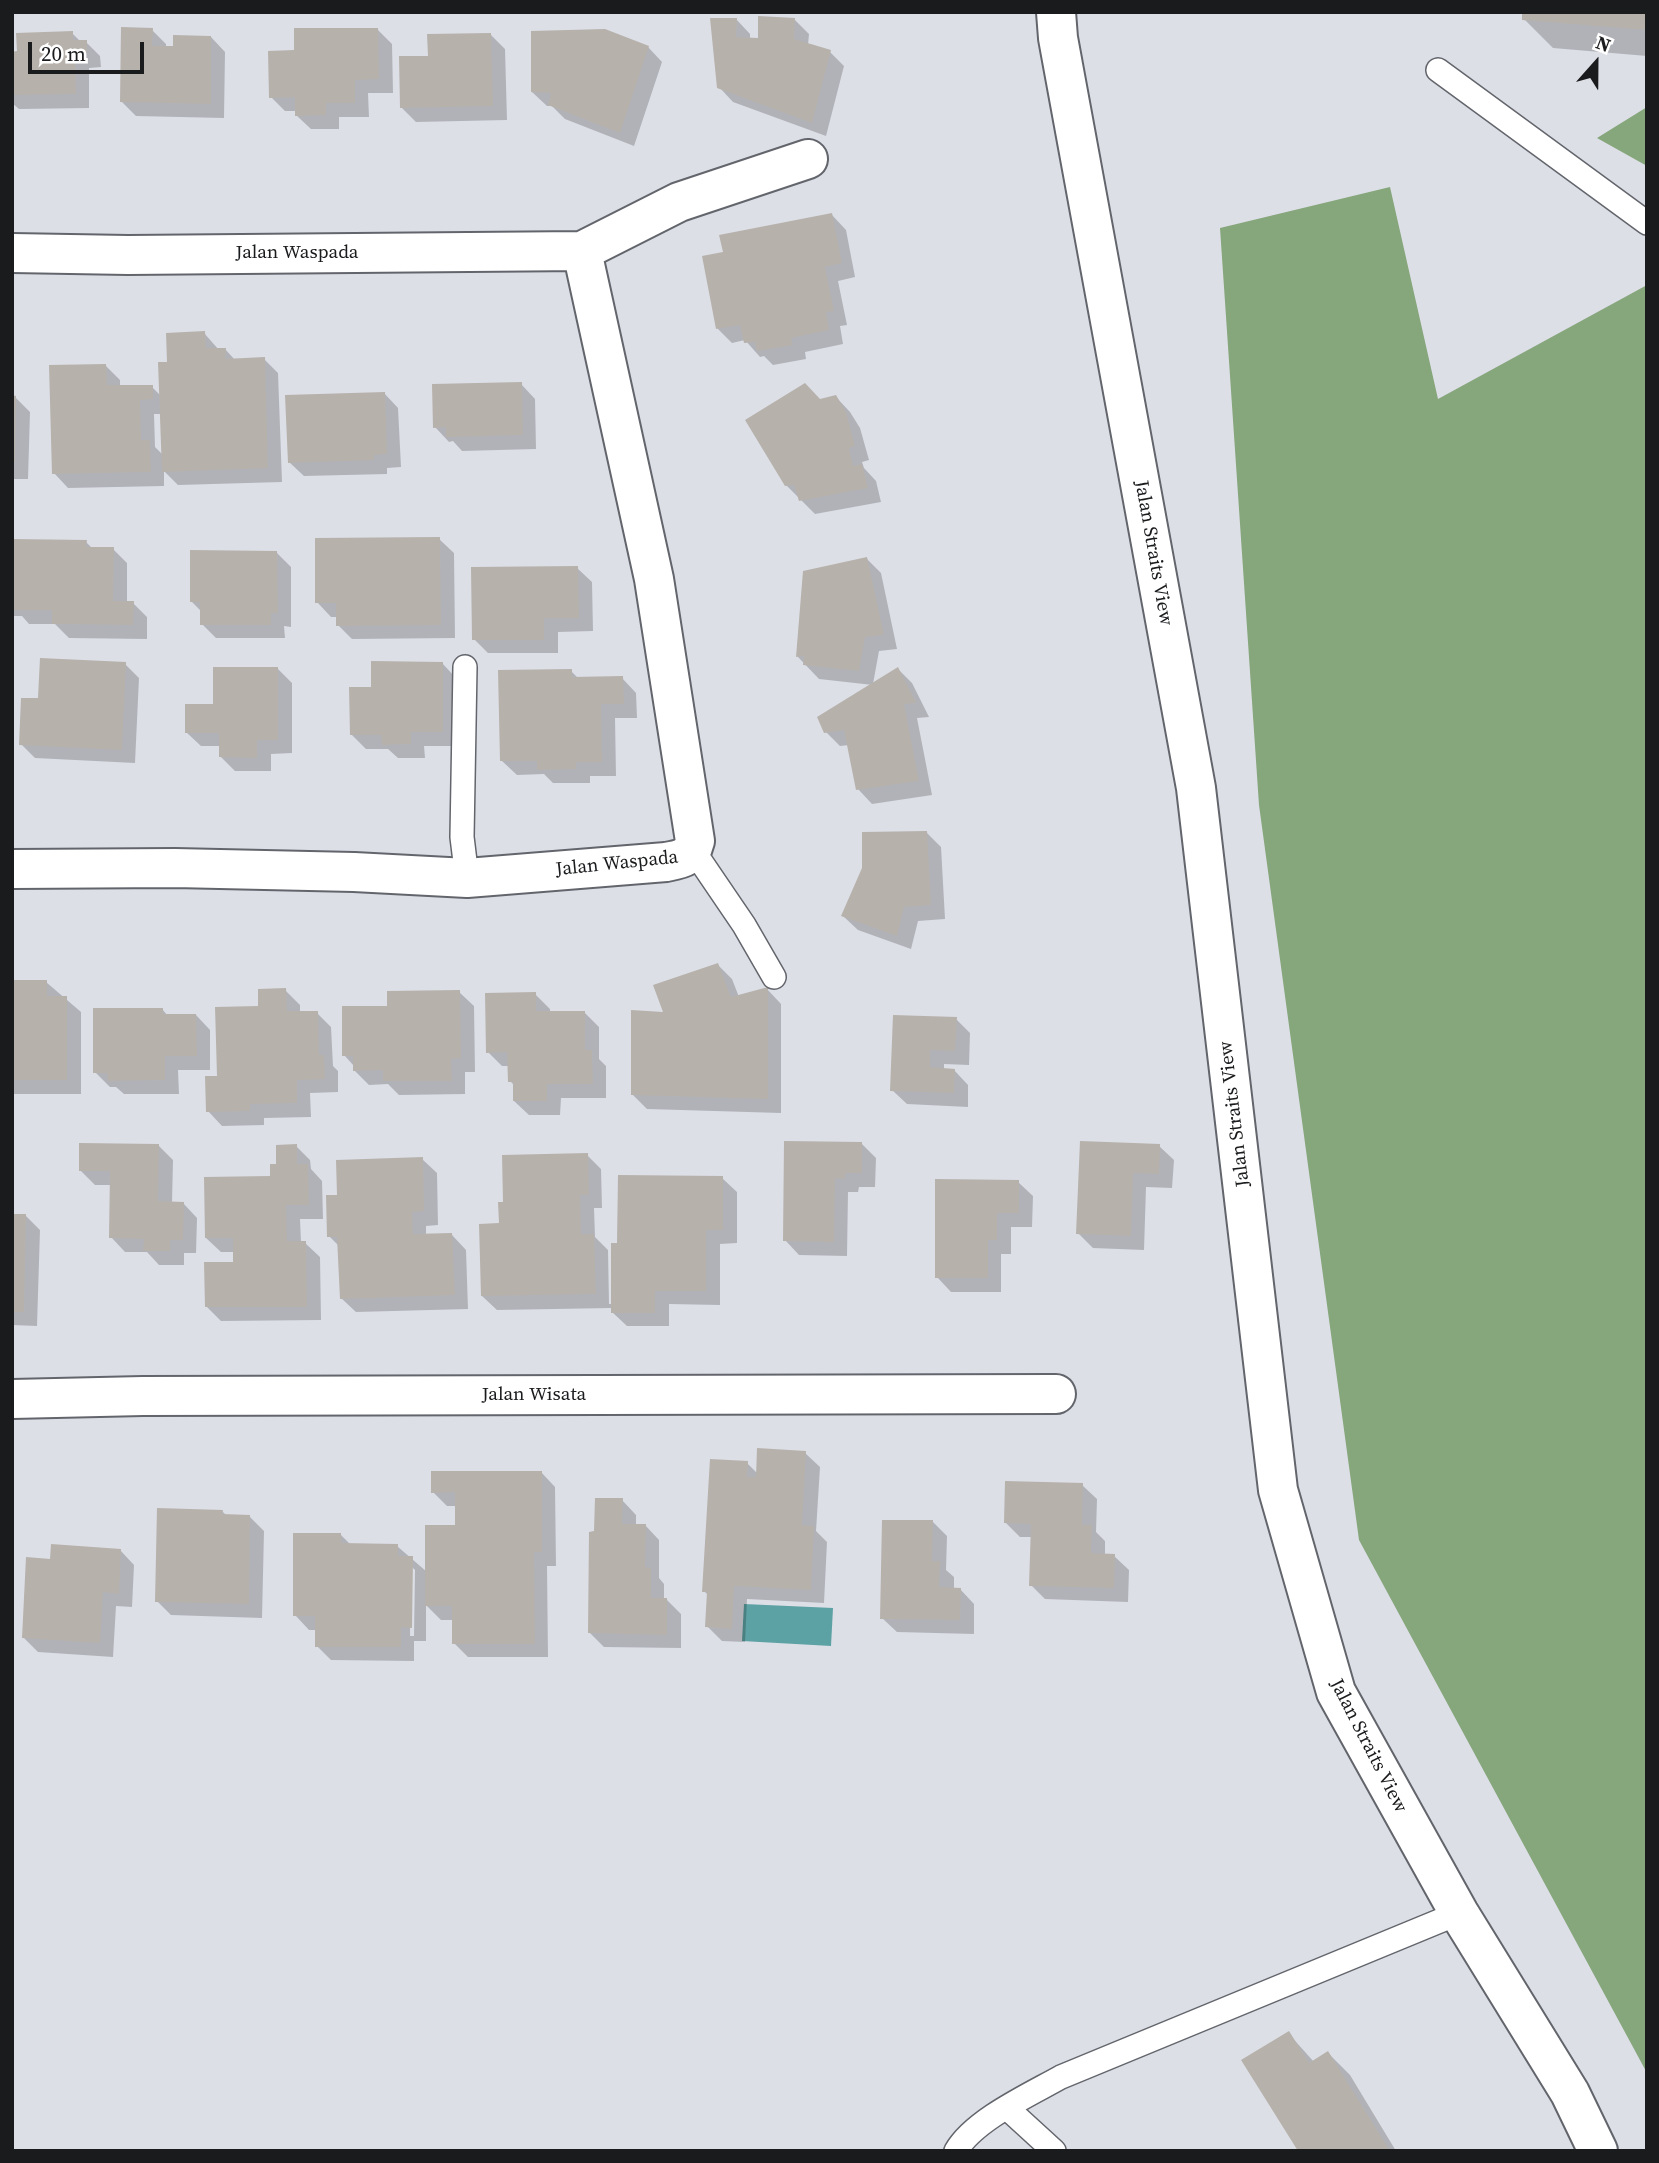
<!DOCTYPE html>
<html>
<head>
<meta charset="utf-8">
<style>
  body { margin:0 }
  #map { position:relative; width:1659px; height:2163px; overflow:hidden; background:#dddfe7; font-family:"Source Serif 4",serif }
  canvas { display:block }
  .frame { position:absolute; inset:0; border:14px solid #1a1b1d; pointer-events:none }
  .north { position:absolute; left:1561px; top:28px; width:70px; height:70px; -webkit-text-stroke:5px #fff; paint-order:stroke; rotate:21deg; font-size:19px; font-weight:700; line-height:28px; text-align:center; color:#1a1b1d }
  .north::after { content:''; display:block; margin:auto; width:24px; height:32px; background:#1a1b1d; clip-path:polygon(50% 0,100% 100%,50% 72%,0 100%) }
  .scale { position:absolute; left:28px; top:42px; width:116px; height:32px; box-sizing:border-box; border:4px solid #1a1b1d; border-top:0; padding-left:9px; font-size:21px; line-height:24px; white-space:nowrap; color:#1a1b1d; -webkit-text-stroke:5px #fff; paint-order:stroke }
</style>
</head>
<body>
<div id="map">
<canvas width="1659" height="2163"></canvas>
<div class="frame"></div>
<div class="north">N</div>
<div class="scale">20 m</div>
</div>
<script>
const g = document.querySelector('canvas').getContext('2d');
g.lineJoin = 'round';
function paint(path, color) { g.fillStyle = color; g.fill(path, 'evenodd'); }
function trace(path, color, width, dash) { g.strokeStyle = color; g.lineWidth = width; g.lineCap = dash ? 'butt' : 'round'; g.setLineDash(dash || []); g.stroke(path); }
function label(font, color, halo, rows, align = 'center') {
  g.font = font + ' "Source Serif 4",serif'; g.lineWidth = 7; g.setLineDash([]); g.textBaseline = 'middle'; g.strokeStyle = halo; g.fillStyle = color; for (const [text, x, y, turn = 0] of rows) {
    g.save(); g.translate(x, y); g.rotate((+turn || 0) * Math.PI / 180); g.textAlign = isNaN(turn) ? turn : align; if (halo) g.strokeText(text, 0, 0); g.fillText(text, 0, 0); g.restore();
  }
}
paint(new Path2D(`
  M1647,107V166L1597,138Z
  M1390,187L1438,399L1647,285V2073L1359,1540L1259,805L1220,228Z`), '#86a67b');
paint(new Path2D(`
  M744,1604L833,1608L831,1646L742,1641Z`), '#5ca1a3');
paint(new Path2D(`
  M1647,12V56L1553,48L1524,19Z
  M736,19L750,34V39H760L795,20L809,34L808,45L830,52L844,66L826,136L733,102L719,87Z
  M377,29L392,44L393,93H368L369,117H339V129H311L296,115V111H285L271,97L296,52Z
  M152,30L166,44V48L211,37L225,52L224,118L136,116L121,101Z
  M72,33L81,42H86L100,56L101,67L89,68V108L19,109L12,103V53Z
  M491,35L505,49L507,120L416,122L401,107L430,57Z
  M648,47L662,62L634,146L565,119L552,106H547L532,92Z
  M832,215L846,230L855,277L838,281L847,325L840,326L843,344L805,352L806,359L773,365L764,356L760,357L745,340L732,343L718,329L725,254Z
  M204,333L219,350L225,349L235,360L264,359L278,373L282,482L178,485L164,471V486L68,488L54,473L105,365L120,380V387H152L161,396L169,363ZM154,414H162L163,455L155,447Z
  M521,384L535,399L536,449L462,451L453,441L449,442L435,427Z
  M384,393L398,408L401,467L387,468V474L304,476L289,462Z
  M12,397H15L30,412L28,479H12Z
  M836,397L850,412L860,428L869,460L862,462L864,468L876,481L881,502L815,514L786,485Z
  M439,539L454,553L455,638L352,639L338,625V617H331L317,602Z
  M12,541L86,542L93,549H113L127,563V603H133L147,617V639L69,638L55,624H29L22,616H12Z
  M277,553L291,567V627L284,626L285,638H216L202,624V612L192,602Z
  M867,559L881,573L897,649L879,651L873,684L898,669L912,683L929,717L917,718L932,795L872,804L858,789L849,745L840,746L826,732L873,685L819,679L798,657L804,572Z
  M577,568L592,582L593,631L558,632V653H488L474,639Z
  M442,663L456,678L457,746H424L425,758H398L388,749H366L351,734L373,689Z
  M125,664L139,678L135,763L35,758L21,744L40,700Z
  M278,669L292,683V753L271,754V771H235L221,757V746H201L186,732L215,706Z
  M571,671L578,678H622L636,693L637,718H615L616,776H590V783H553L544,774L517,775L502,761Z
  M927,833L941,847L945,919L918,921L911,949L858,930L843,916Z
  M718,965L732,979L739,997L767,989L781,1004V1113L647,1109L633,1095L665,1014Z
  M12,982H46L81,1012V1094H12Z
  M285,990L300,1005V1013H317L331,1027L333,1066L338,1071V1092L310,1093L311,1117L264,1118V1125L222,1126L208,1111L219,1078L260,1008Z
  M459,992L474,1006L475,1072H465V1094L399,1095L388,1084L369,1085L354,1070V1066L344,1055L389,1008Z
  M535,994L550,1009V1013L584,1012L599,1027V1059L606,1066V1098H561L560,1115H529L514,1101V1085L510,1081V1066H502L488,1052Z
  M162,1009L168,1016L196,1015L210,1030V1070H178L179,1094H124L116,1087H110L95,1072Z
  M956,1019L970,1033L969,1065L944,1064V1070H954L968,1085V1107L907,1104L892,1090Z
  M1081,1143L1159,1146L1174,1160L1172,1188L1146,1187L1144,1250L1093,1248L1078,1233Z
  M862,1144L876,1158L875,1187H859L858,1192H848L847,1256L799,1255L785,1240Z
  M159,1146L173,1160L172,1203H183L197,1218L196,1253H184V1265H159L147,1252H125L111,1237L112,1185H95L80,1170Z
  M296,1146L310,1160L311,1169L322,1181L323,1219H300L301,1243H305L320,1257L321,1320L221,1321L207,1307L235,1263V1252H221L206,1238L272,1178Z
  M587,1155L601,1169L602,1208H594L595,1237L608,1250L609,1304H612L619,1245L722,1178L737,1192V1243L720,1244V1305L669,1304V1326H627L612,1312V1308L497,1310L482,1296L501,1225Z
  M422,1159L437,1173L438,1225L426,1226V1236L452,1235L466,1250L468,1309L356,1312L341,1298L339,1246L329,1236L338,1197Z
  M1018,1182L1033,1196L1032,1227H1011V1254H1001V1292H951L937,1277Z
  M12,1215L26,1216L40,1230L37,1326L12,1325Z
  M805,1453L820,1467L816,1531L827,1542L824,1603L747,1599L745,1642L722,1641L707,1626L709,1596L704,1591L747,1463L758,1474Z
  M541,1472L555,1487L556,1566H547L548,1657H468L454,1643V1620H441L426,1605V1641H414V1661L331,1660L317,1646V1630H309L295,1615L341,1535L351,1545L397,1546L427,1572L457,1527V1506H447L433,1492ZM411,1566L415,1570L414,1636H410Z
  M1082,1485L1097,1499L1096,1532L1105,1541V1556H1114L1129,1570L1128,1602L1045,1599L1031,1585L1032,1537H1020L1006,1523Z
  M622,1500L636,1515V1525H645L659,1540V1578L664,1584V1600H667L681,1614V1648L604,1647L589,1632L596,1533Z
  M222,1511L227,1516L250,1517L264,1531L262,1618L171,1615L157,1601Z
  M933,1522L947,1536L946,1570L954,1577V1589H960L974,1604V1634L897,1632L882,1618Z
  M120,1550L134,1565L132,1607L116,1606L113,1657L38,1652L24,1638L52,1560Z
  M1289,2034L1314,2062L1328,2053L1350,2075L1396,2151H1300Z`), '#0003');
paint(new Path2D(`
  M1522,12H1647V30L1522,20Z
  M758,16L795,18L794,39L831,50L812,123L717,88L710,18H737L736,37L758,38Z
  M121,27L153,28L152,46H173V35L211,36V104L120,102Z
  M294,28H378L379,79L355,80V103H326V115L295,116V97L269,98L268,51L294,50Z
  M605,29L649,46L620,133L548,105L551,93L531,92V31Z
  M73,31V40H87V54H75L76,94L12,95V52L17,51L16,33Z
  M491,33L493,106L400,108L399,56H428L427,34Z
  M832,213L842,263L825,267L834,311L826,312L829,330L791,338L793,345L757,351L755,342L744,343L740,325L716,329L702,256L723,252L719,235Z
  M205,331L206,348H226L225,359L265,357L268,468L162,472L158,362H167L166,333Z
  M106,364L107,385H153V399L140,400L141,440H150L151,472L52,474L49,365Z
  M522,382L523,435L446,437V427L433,428L432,384Z
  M805,383L820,399L836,395L846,412L855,446L849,448L853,466L862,464L868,488L799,501L794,485L785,486L745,420Z
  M385,392L387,454L374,455V460L288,463L285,395Z
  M12,395L16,396L15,462H12Z
  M440,537L441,625L336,626V603H315V538Z
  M12,539L87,540L86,547H114L113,601H134L133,625L52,624V610H13Z
  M190,550L277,551L278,613H271V625H200V602H190Z
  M867,557L884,635L865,637L859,671L803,665L804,656L796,657L803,571Z
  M578,566L579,618H544V640H472L471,567Z
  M40,658L126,662L122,750L19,745L21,698H38Z
  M371,661L443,662V732H411V744L382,745L381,735H350L349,687H371Z
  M213,667H278V740H257V758L219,757V733H185V704H213Z
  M898,667L916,703L904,704L919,781L856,790L844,730L824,733L817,717Z
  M572,669V677L623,676L624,704H601L602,762H576V769L537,770V761H500L498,670Z
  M927,831L931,905L904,907L897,936L841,916L862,868V832Z
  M718,963L731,997L768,987V1099L631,1095V1010L663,1012L653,985Z
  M12,980H47V996H67V1080H12Z
  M286,988L287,1011H318L319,1055H324L325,1079L297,1080V1103L250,1104V1111L206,1112L205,1076H217L215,1007L258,1006V989Z
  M460,990L461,1058L451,1059L452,1081H383V1070L353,1071V1056H342V1006H387V991Z
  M536,992V1011H585V1050H592L593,1084H547V1101H513V1082H508L507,1052L486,1053L485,993Z
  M93,1008H163V1014H196L197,1056H165V1080L108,1081L107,1073H93Z
  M893,1015L957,1017L955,1051L930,1050V1067L955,1069L954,1093L890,1091Z
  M784,1141L862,1142V1173H845V1179L835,1178L834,1242L783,1241Z
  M1080,1141L1160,1144L1159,1174L1133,1173L1131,1236L1076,1234Z
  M79,1143L159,1144L158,1201L184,1202L183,1240H170V1251H143L144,1239L109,1238L110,1171H79Z
  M297,1144V1164H308L309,1205H286L287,1241H306L307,1307H205L204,1262H233V1238H205L204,1177L270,1176V1164H276V1145Z
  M588,1153L589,1195H580L581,1234H594L596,1294L481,1296L479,1224L499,1223L498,1202H503L502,1155Z
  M423,1157L424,1211L412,1212L413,1234L452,1233L455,1295L340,1299L337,1237H327L326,1195H337L336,1160Z
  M618,1175L723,1176V1230H706V1291H655V1313H611V1243H617Z
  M935,1179L1019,1180V1213H997V1240H988V1278H935Z
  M12,1214H26L24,1312H12Z
  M757,1448L806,1451L802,1525L814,1526L811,1590L734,1586L732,1629L705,1627L707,1592H702L710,1459L748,1461L747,1477H756Z
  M431,1471H542V1552H534L535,1644H452V1606H425V1525H455V1492L431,1493Z
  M1005,1481L1083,1483L1082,1525H1092L1091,1553L1115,1554L1114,1588L1029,1586L1031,1524L1004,1523Z
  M595,1498H623L622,1524H646L645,1567L651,1568V1598H667V1635L588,1633L589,1532L594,1531Z
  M157,1508L223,1510L222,1514L250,1515L249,1604L155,1602Z
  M882,1520H933L932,1561H940L939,1587L961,1588L960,1620L880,1619Z
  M293,1533H341V1543L398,1544V1556H413L412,1628L401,1627V1647H315V1616H293Z
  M51,1544L121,1549L119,1594L103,1592L100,1643L22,1638L26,1557L50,1559Z
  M1289,2031L1309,2063L1328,2051L1390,2151H1298L1241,2060Z`), '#b6b1ab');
const service = new Path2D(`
  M1438,70L1647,223
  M465,667L462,837L467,878
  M693,850L744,925L774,977
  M1007,2108L1054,2151
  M956,2151C974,2120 1029,2095 1061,2077L1459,1913`);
const minor = new Path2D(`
  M12,253L128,255L582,251L679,202L808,159
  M12,869L175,868L354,872L467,878L666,862C681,859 691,858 695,841L654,579L582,251
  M12,1399L143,1396L1056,1394`);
const tertiary = new Path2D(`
  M1056,12L1058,38L1196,788L1278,1490L1336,1692L1459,1913L1570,2093L1598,2151`);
trace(service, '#63656c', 26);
trace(minor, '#63656c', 42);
trace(tertiary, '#63656c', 42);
trace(service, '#fff', 23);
trace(minor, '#fff', 38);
trace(tertiary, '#fff', 38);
label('19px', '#1a1b1d', '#fff', [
  ["Jalan Waspada",297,253],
  ["Jalan Straits View",1153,553,80],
  ["Jalan Waspada",617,864,-6],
  ["Jalan Straits View",1235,1114,-97],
  ["Jalan Wisata",534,1395],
  ["Jalan Straits View",1368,1746,63]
]);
</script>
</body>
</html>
